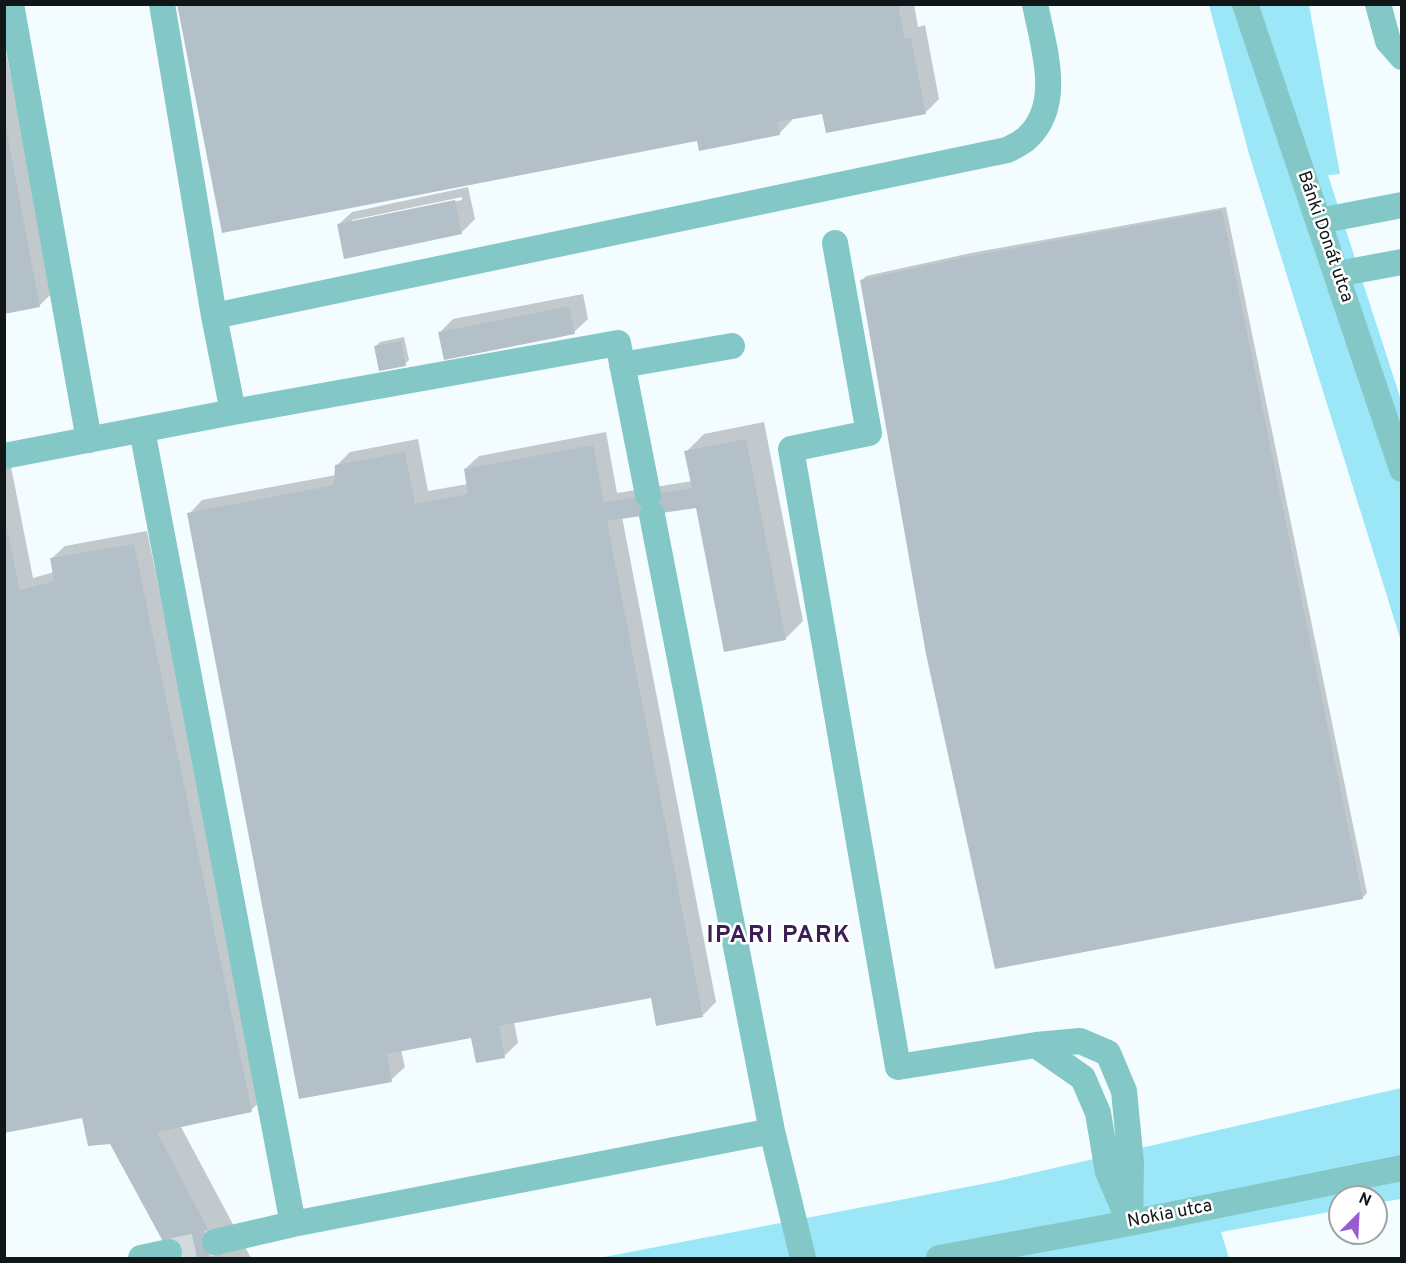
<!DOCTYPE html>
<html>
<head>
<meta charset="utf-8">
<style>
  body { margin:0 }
  #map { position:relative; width:1406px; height:1263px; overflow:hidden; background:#f3fcff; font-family:Overpass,sans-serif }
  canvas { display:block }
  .frame { position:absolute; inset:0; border:6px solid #111718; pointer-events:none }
  .north { position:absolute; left:1328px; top:1185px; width:60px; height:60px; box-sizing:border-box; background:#fff; border:2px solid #a0a2a3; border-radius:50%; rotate:24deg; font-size:16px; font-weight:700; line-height:24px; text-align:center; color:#111718 }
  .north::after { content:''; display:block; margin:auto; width:21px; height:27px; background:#995bd2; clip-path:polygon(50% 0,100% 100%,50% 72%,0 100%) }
</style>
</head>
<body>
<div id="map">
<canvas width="1406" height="1263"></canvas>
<div class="frame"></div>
<div class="north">N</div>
</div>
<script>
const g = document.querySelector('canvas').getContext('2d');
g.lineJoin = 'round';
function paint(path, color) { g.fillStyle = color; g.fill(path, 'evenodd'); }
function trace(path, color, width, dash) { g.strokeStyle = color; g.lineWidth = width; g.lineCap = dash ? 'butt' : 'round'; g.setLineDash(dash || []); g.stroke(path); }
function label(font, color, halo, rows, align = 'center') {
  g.font = font + ' Overpass,sans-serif'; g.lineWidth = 5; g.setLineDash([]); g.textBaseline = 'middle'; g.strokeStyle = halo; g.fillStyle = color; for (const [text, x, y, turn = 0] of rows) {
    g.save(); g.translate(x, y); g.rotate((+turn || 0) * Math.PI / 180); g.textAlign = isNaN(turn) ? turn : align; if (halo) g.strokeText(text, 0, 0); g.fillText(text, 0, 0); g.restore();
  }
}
paint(new Path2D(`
  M1209,5H1309L1340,174L1328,175L1401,400V641L1249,154Z
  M1401,1088V1199L1376,1203V1197H1340V1210L1221,1232L1229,1258H599L998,1181Z`), '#9be7f8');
paint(new Path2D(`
  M179,4H914L918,27L925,25L939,99L925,113L823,112L792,118V120L779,134L698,139Z
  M4,42L53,292L40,305L4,312Z
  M468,187L475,219L461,233L338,225L352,212ZM462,197V200L352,223V220Z
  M1226,207L1367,893L1363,897L997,967L862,280L866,276L971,253Z
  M583,294L588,319L574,332H440L453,319Z
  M404,337L409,360L405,364L376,346L380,342Z
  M764,422L803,621L785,639L697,506L622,517L716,1002L702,1016L652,996L514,1022L518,1043L504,1056L473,1037L401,1050L405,1067L391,1080L189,514L202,500L336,475V466L350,452L418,439L428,491L468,484L465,469L479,456L606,432L617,493L692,481L686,452L704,434Z
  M4,431L33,578L54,572L51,559L65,546L147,531L265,1097L251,1110L181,1127L251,1258H174L112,1145L83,1116L4,1132Z`), '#0003');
paint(new Path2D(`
  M177,4H898L905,39L911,38L926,114L826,133L822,114L778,122L780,135L699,151L697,141L222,233Z
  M6,127L40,307L4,314V128Z
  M455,200L462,234L344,259L337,224Z
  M1222,210L1363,899L995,969L926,654L860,280L965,257Z
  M569,306L575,334L444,360L438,332Z
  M401,341L406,366L379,371L374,346Z
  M746,439L786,640L724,652L696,508L607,521L703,1017L656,1026L651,998L499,1026L505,1058L476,1063L471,1038L387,1054L392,1082L299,1099L187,513L334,485L335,465L405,452L415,504L468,494L464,469L593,445L604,502L692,488L684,451Z
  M4,515L20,590L54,581L50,558L134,544L252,1112L157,1132L223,1258H172L110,1144L88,1146L82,1118L4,1133Z`), '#b3c0c7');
trace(new Path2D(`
  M169,1252L215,1242`), '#d1dadc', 26, [26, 13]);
trace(new Path2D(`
  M11,4L89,440
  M162,4L214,316L233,412
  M1245,4L1402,469
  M1378,4L1388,41L1402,57
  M1319,221L1402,205
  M835,243L869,433L791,449L898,1067L1036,1045L1080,1041L1108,1053L1124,1091L1131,1163L1130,1223
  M1337,274L1402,262
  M214,316L1007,150C1013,147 1022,143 1027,138C1064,104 1043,46 1035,4
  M622,365L732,346
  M142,430L293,1224
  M4,456L233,412L618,343L648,495
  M652,515L772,1131L803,1258
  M1036,1045L1083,1078L1098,1113L1108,1172L1126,1214
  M215,1242L293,1224L772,1131
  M141,1258L169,1252
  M939,1258L1130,1223L1402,1168`), '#83c7c6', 26);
label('18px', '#111718', '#fff', [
  ["Bánki Donát utca",1324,237,71],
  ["Nokia utca",1170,1215,-11]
]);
g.letterSpacing = '1.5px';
label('bold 24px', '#3d1f58', '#fff', [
  ["IPARI PARK",779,937]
]);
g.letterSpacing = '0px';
</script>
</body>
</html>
